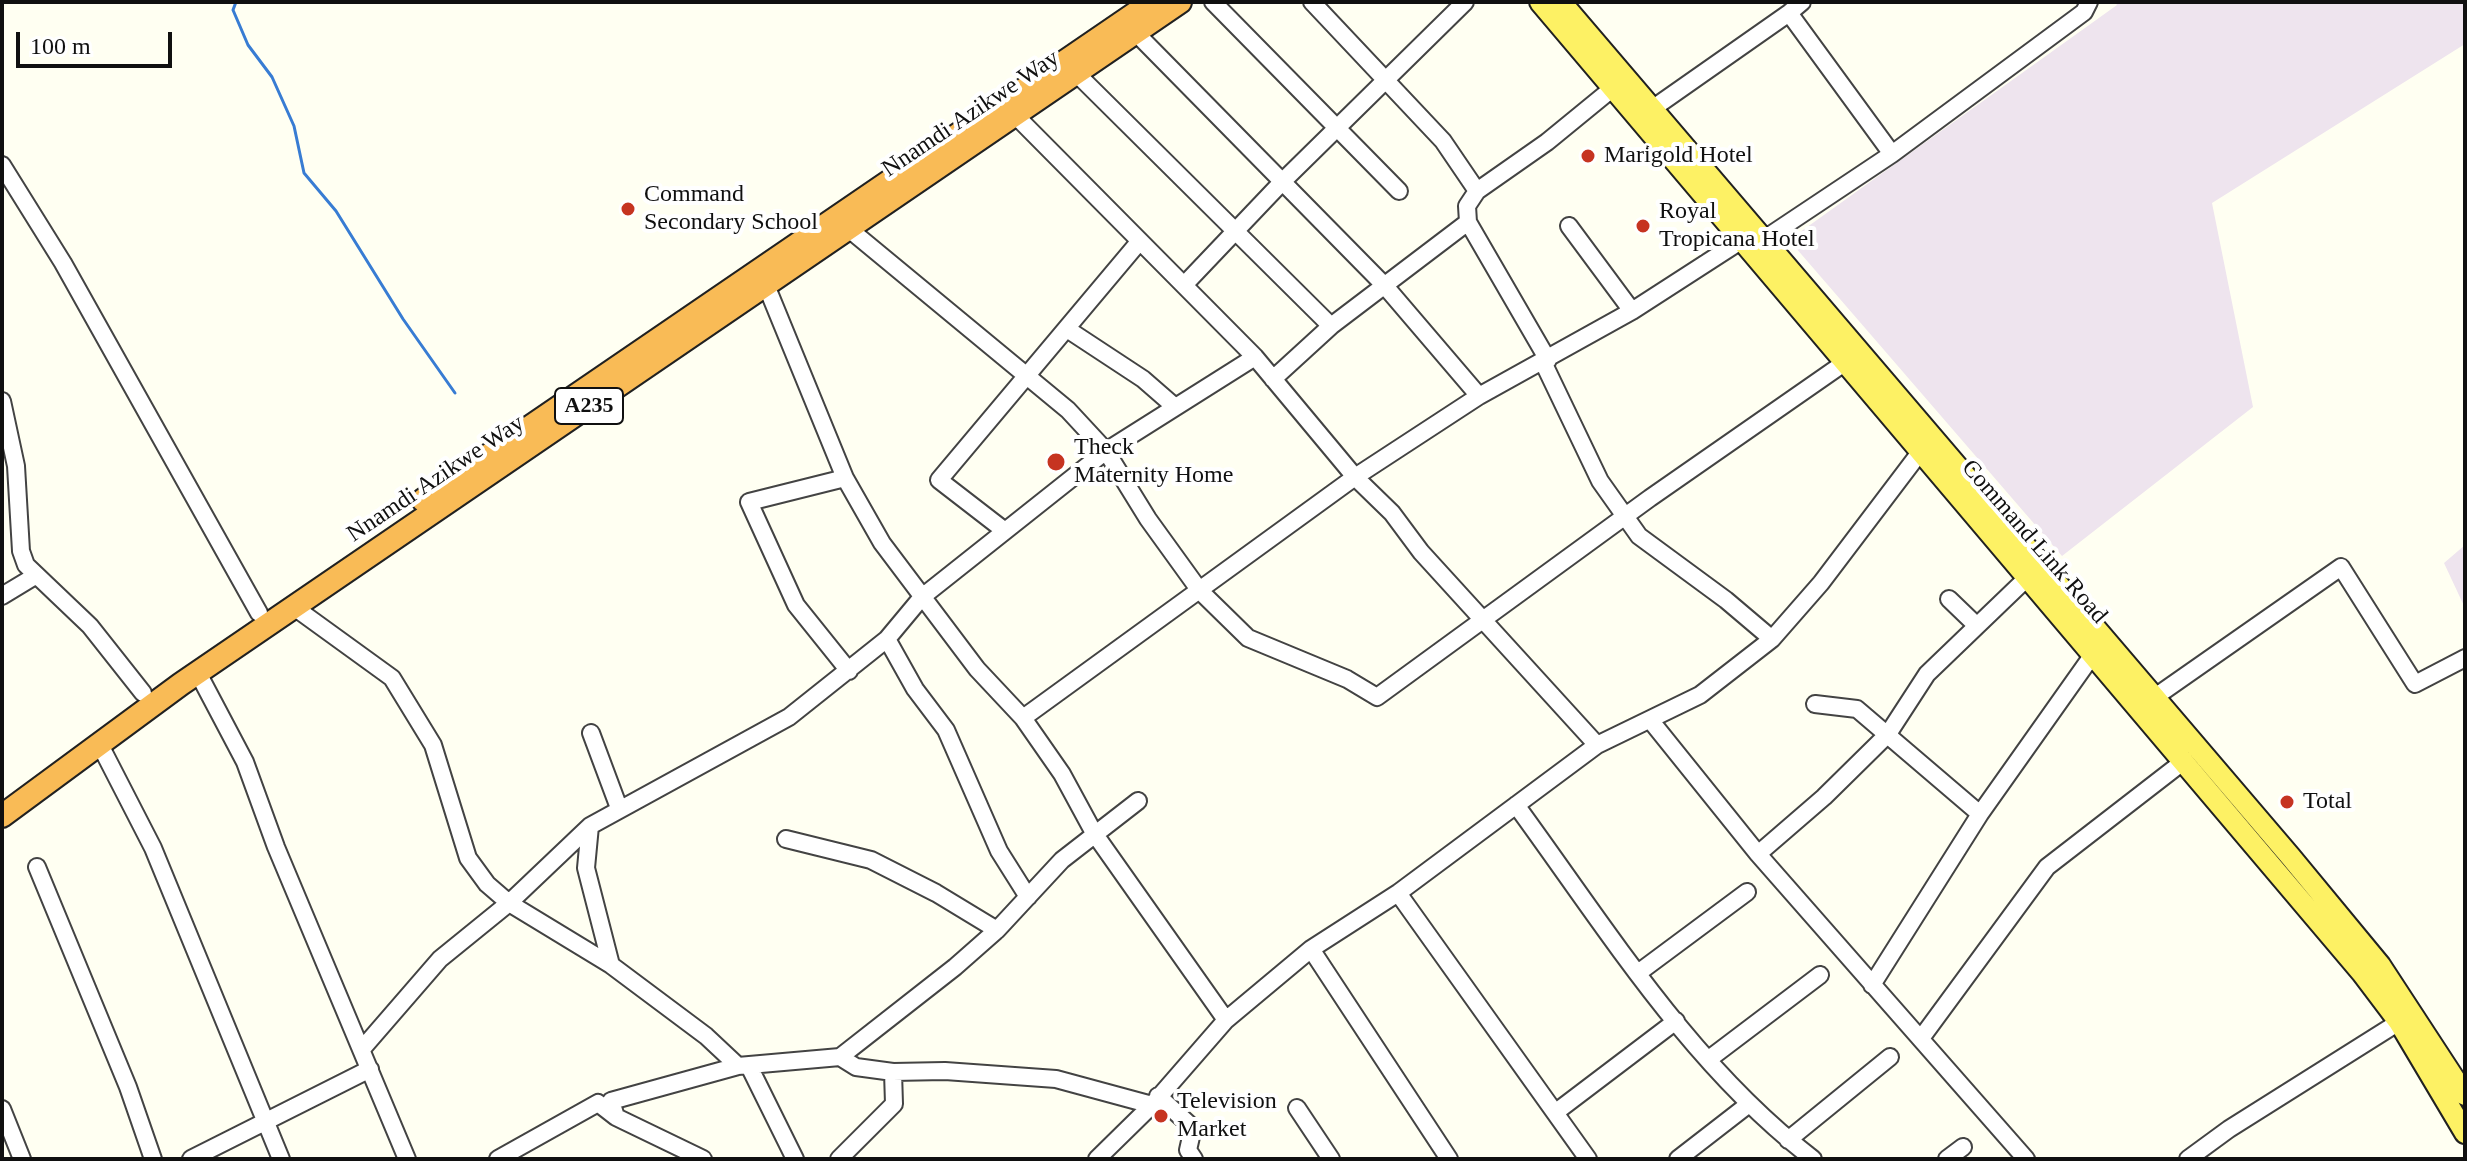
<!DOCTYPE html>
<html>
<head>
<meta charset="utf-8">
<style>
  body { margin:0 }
  #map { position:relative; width:2467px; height:1161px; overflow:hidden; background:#fffff2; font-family:Georgia,serif }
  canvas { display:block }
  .frame { position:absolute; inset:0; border:4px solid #101010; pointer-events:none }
  .scale { position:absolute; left:16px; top:32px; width:156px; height:36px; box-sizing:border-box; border:4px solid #101010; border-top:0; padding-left:10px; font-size:24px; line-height:28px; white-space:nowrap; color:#101010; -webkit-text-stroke:6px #fff; paint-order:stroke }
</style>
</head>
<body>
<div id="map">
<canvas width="2467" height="1161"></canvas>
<div class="frame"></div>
<div class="scale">100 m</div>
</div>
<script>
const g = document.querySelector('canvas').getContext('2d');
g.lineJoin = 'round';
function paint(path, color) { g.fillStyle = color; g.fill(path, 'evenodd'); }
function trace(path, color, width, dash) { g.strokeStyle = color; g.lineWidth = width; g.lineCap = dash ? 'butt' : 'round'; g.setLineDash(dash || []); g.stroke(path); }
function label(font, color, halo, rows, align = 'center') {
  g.font = font + ' Georgia,serif'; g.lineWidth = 8; g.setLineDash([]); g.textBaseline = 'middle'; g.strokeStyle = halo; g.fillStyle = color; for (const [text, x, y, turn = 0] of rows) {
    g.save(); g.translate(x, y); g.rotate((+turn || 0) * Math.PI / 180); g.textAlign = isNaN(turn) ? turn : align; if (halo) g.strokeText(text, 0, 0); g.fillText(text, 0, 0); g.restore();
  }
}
paint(new Path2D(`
  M2115,2H2465V44L2212,203L2253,407L2062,556L1789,240L2117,5Z
  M2465,545V608L2444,563Z`), '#eee4ee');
trace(new Path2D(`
  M236,2L233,10L248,45L272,77L294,126L304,173L336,211L403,319L455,393`), '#387cd3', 3);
const minor = new Path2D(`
  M1213,2L1399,191
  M1312,2L1443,141L1477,191
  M1789,13L1802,2
  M1136,33L1385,286L1479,396
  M1076,73L1331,326
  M1652,109L1789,13L1892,154
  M1015,115L1255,357L1355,477L1392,513L1421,552L1597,745
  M2,165L63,263L259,613
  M1569,226L1632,311
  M849,229L1068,410L1106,451L1148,519L1200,591L1248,638L1347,679L1377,697L1650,498L1847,361
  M1763,240L1892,154L2084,12L2089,2
  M1186,283L1283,181L1465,2
  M766,285L845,478L882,543L977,669L1023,718L1062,774L1094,833L1226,1020
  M1067,329L1143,379L1174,406
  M1548,360L1468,222L1467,206L1477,191L1547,142L1613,88
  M1543,362L1600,481L1639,536L1726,600L1772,639
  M1273,379L1331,326L1468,222
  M2,401L16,466L21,551L26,565L90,626L143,693
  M845,478L749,502L796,605L849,671
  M1005,531L939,480L1139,242
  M2,596L35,576
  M1949,599L1976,625
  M294,607L392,678L433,745L468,858L487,884L509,903L611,965L706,1036L738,1066
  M887,639L915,689L946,730L999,851L1028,897
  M198,673L245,762L276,847L407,1159
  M2155,697L2341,567L2415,684L2465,658
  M1815,704L1857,709L1980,814
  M1023,718L1355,477L1479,396L1632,311L1742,240
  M1651,721L1758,854L2026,1159
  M591,733L619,808
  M99,743L153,848L281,1159
  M1516,805C1606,928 1691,1066 1813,1159
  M590,826L586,868L611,965
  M786,839L871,860L936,893L997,930
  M1758,854L1824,797L1888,734L1927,674L2029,576
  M37,867L128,1087L153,1159
  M1398,893L1588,1159
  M1311,949L1449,1159
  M1638,973L1747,892
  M1872,985L1980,814L2094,653
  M1922,1037L2047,867L2184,761
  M362,1049L440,959L509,903L590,826L789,717L887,639L922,597L1106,451L1255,357
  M840,1057L955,967L997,930L1062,860L1138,801
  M1709,1059L1820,975
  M749,1066L795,1159
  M1158,1096L1193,1128L1188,1150L1194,1159
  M1297,1108L1331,1159
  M2,1109L22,1159
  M1556,1112L1676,1021
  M616,1117L703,1159
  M1788,1140L1890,1057
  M191,1159L370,1069
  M498,1159L598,1103L616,1117L611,1101L738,1066L840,1057L856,1067L893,1072L945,1071L1056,1079L1152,1105
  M839,1159L894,1104L893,1072
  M1097,1159L1152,1105L1226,1020L1311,949L1398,893L1597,745L1700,695L1772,639L1821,583L1921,451
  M1678,1159L1749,1104
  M1947,1159L1963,1147
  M2188,1159L2229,1129L2399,1022`);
const major = new Path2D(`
  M1540,2L2362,973L2399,1022L2465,1133
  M1561,2L2290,856L2380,965L2465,1095`);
const highway = new Path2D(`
  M423,500L1152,2
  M2,816L181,684L1180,2`);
trace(minor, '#434343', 20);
trace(major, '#212121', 24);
trace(highway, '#212121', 26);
trace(minor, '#fff', 16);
trace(major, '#fdf164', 20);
trace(highway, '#f9bb56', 22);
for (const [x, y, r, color] of [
  [1588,156,8,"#c63421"],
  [628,209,8,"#c63421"],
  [1643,226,8,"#c63421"],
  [1056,462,10,"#c63421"],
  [2287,802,8,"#c63421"],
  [1161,1116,8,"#c63421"]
]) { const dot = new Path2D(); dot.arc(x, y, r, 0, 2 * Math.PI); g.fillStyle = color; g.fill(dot); trace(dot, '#fff', 3); }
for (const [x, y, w] of [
  [589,406,68]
]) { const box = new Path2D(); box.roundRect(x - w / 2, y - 18, w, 36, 6); g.fillStyle = '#fff'; g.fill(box); trace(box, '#101010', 2); }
label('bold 22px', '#101010', null, [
  ["A235",589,406]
]);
label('24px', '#101010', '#fff', [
  ["Nnamdi Azikwe Way",971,114,-34],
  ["Nnamdi Azikwe Way",436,479,-34],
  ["Command Link Road",2034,542,49]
]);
label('24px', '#101010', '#fff', [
  ["Marigold Hotel",1604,156],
  ["Command",644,195],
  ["Secondary School",644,223],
  ["Royal",1659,212],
  ["Tropicana Hotel",1659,240],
  ["Theck",1074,448],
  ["Maternity Home",1074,476],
  ["Total",2303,802],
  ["Television",1177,1102],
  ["Market",1177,1130]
], 'left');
</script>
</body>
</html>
